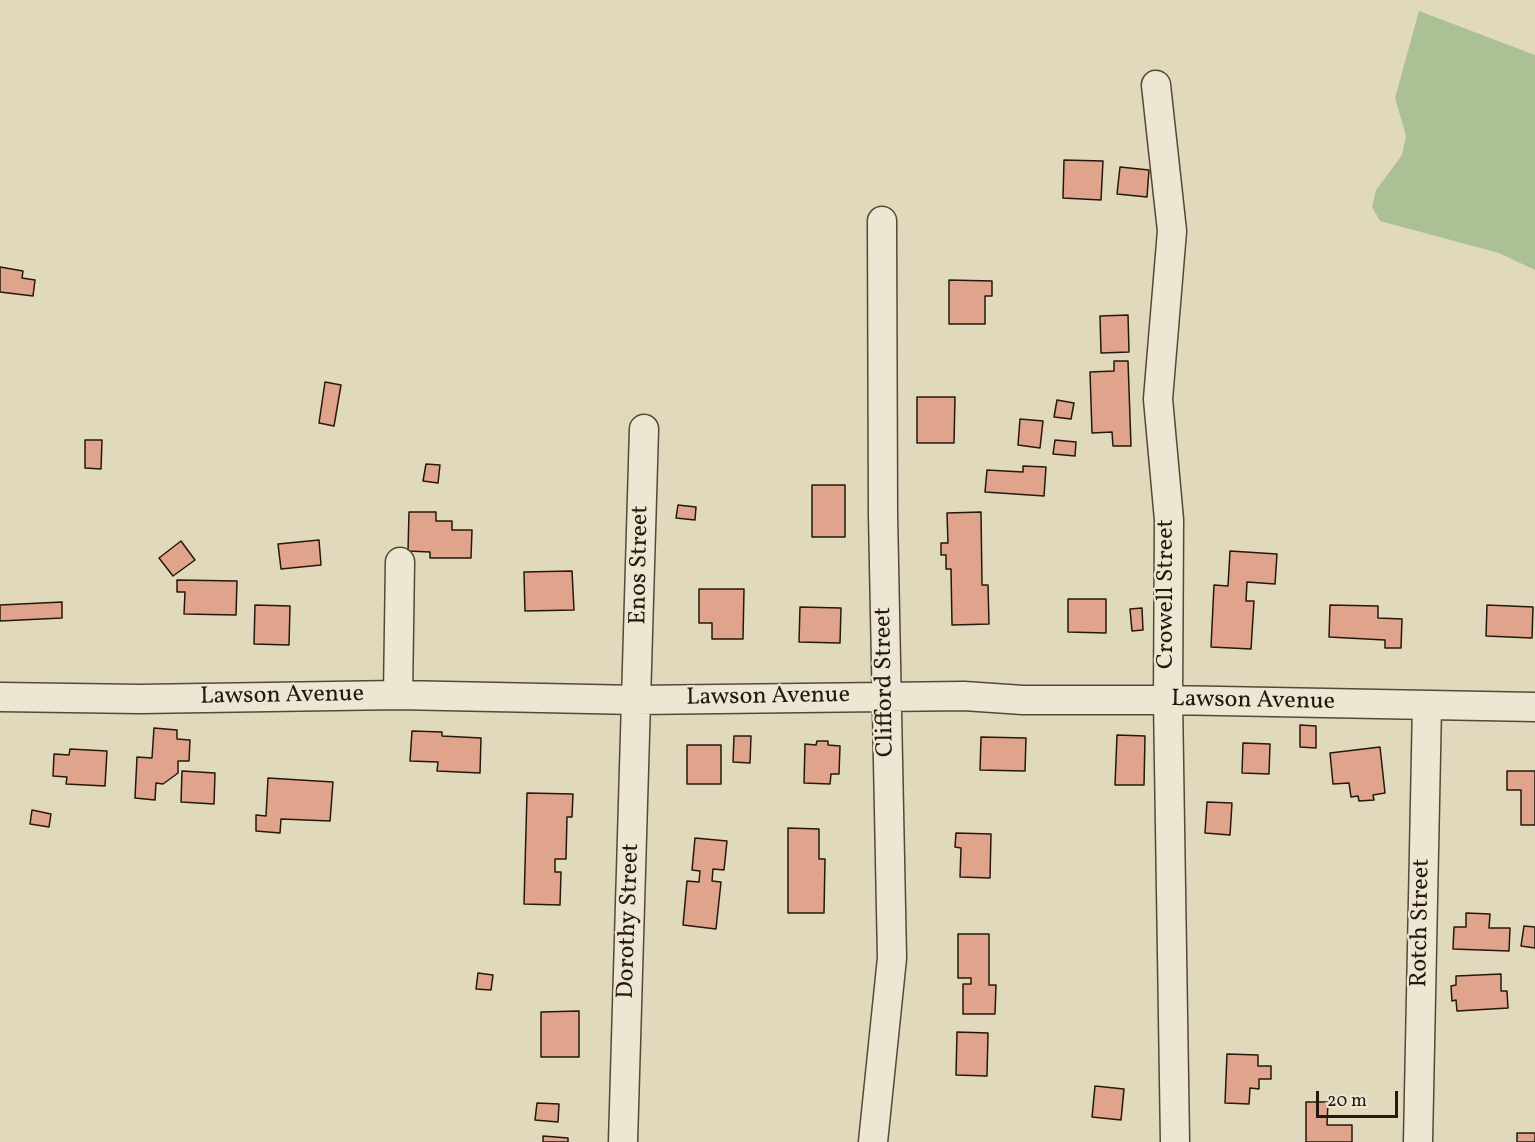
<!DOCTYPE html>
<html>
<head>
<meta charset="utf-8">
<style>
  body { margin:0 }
  #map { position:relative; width:1535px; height:1142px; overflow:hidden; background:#e1d9bc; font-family:Vollkorn,serif }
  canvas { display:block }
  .scale { position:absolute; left:1316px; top:1091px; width:82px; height:27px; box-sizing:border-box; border:3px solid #26180c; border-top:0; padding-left:8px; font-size:18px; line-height:21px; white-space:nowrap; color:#26180c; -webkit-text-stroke:4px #ece6d3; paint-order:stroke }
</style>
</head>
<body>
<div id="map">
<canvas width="1535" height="1142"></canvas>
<div class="scale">20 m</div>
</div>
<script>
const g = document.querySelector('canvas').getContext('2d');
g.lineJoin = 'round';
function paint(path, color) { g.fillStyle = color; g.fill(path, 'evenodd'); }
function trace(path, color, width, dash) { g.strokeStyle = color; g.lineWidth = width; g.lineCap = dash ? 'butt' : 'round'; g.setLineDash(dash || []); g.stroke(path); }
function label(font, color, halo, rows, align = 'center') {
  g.font = font + ' Vollkorn,serif'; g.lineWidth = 4.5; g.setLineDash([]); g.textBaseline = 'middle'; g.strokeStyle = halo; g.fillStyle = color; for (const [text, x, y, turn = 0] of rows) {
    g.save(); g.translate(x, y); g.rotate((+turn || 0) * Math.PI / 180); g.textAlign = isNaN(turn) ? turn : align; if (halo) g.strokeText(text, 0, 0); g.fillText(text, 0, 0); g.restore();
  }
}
paint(new Path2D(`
  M1419,11L1535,55V270L1499,253L1380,221L1372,207L1376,190L1402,155L1406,136L1395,98Z`), '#acc096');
const building = new Path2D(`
  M1064,160L1103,161L1101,200L1063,198Z
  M1120,167L1149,170L1147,197L1117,194Z
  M0,267L23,271L22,278L35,280L33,296L0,292Z
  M949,280L992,281V296H985V324H949Z
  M1128,315L1129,352L1101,353L1100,316Z
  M1114,361H1128L1131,446H1113L1112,432L1092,433L1090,372L1114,371Z
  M325,382L341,385L334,426L319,423Z
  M917,397H955L954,443H917Z
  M1057,400L1074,403L1071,419L1054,417Z
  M1020,419L1043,421L1040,448L1018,445Z
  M85,440H102L101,469L85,468Z
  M1055,440L1076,442L1075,456L1053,454Z
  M426,464L440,465L438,483L423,481Z
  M1023,466L1046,467L1044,496L985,492L987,470L1023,472Z
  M812,485H845V537H812Z
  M678,505L696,507L695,520L676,518Z
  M409,512H436V521H452V530H472L471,558H430V552L408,551Z
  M981,512L982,585H988L989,624L952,625L951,569H946V555H941V543H948L947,513Z
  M319,540L321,565L281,569L278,544Z
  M181,541L195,560L173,576L159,558Z
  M1230,551L1277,554L1275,584L1247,582L1246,601H1254L1251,649L1211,647L1214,585L1228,586Z
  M572,571L574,610L525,611L524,572Z
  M177,580L237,581L236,615L184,614L185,592H177Z
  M699,589H744L743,639H712V623H699Z
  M1068,599H1106V633L1068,632Z
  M62,602V618L0,621V605Z
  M255,605L290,606L289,645L254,644Z
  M1330,605L1378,606V618L1402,619L1401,648H1385V640L1329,637Z
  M1487,605L1533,607L1532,638L1486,636Z
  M800,607L841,608L840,643L799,642Z
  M1142,608L1143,630L1132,631L1130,609Z
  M1300,725L1316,726V748L1300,747Z
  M154,728L177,730V739L190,740L189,761H178V773L163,784L156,783L155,800L135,798L137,757L152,758Z
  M412,731L442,732V736L481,738L480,773L437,771L438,762L410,761Z
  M1117,735L1145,736L1144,785H1115Z
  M734,736H751L750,763L733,762Z
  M981,737L1026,738L1025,771L980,770Z
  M817,741H828V745L840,746L839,774H831L830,784L804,783L805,744L816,745Z
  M1243,743L1270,744L1269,774L1242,773Z
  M687,745H721V784H687Z
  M1380,747L1385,793L1373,795L1374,800L1359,801L1358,796L1351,797L1349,783L1333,784L1330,753Z
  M70,749L107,751L105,786L66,784L67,777L53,776L54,754L69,755Z
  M182,771L215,773L214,804L181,802Z
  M1507,771H1535V825H1521V790H1507Z
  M268,778L333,782L330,821L281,819L280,833L256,831V815L266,816Z
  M527,793L573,794L572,817H567L566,859H555V872H561L560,905L524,904Z
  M1207,802L1232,803L1230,835L1205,833Z
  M32,810L51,814L49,827L30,824Z
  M788,828L819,829V859H825L824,913H788Z
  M956,833L991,834L990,878L960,877L961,848L955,847Z
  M695,838L727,841L724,870L713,869L712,881L721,882L716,929L683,925L687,881L699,882L700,871L692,870Z
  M1466,913L1490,914L1489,928H1510L1509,951L1453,949L1454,927H1466Z
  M1524,926L1535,927V948L1521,946Z
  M958,934H989V985H996L995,1014H963V984H971V978H958Z
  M478,973L493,975L491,990L476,989Z
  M1501,974V991H1507L1508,1008L1457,1011L1456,1000L1452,1001L1451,986L1456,985V976Z
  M579,1011V1057H541V1012Z
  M957,1032L988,1033L987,1076L956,1075Z
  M1227,1054L1258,1055V1066H1271V1079H1259V1089L1250,1088L1249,1104L1225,1103Z
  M1095,1086L1124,1089L1121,1120L1092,1117Z
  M1306,1102H1328L1327,1125H1352V1142H1306Z
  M537,1103L559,1104L558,1122L535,1120Z
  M1517,1133H1535V1142H1517Z
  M543,1136L568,1138V1142H543Z`);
paint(building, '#dfa48b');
trace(building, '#26180c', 1.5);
const minor = new Path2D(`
  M1156,85L1172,231L1158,399L1169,520L1168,700L1175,1142
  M398,695L400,562
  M0,697L140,699L398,695L637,700L964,696L1023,700H1168L1535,707
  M623,1142L644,429
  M873,1142L892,958L883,515L882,221
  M1418,1142L1427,705`);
trace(minor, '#554838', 31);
trace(minor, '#ece6d3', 28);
label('24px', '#26180c', '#ece6d3', [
  ["Enos Street",641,565,-89],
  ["Crowell Street",1168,594,-90],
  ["Clifford Street",886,682,-91],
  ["Lawson Avenue",282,697,-1],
  ["Lawson Avenue",768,698,-1],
  ["Lawson Avenue",1253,702,1],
  ["Dorothy Street",630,921,-88],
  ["Rotch Street",1422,923,-89]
]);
</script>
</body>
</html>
